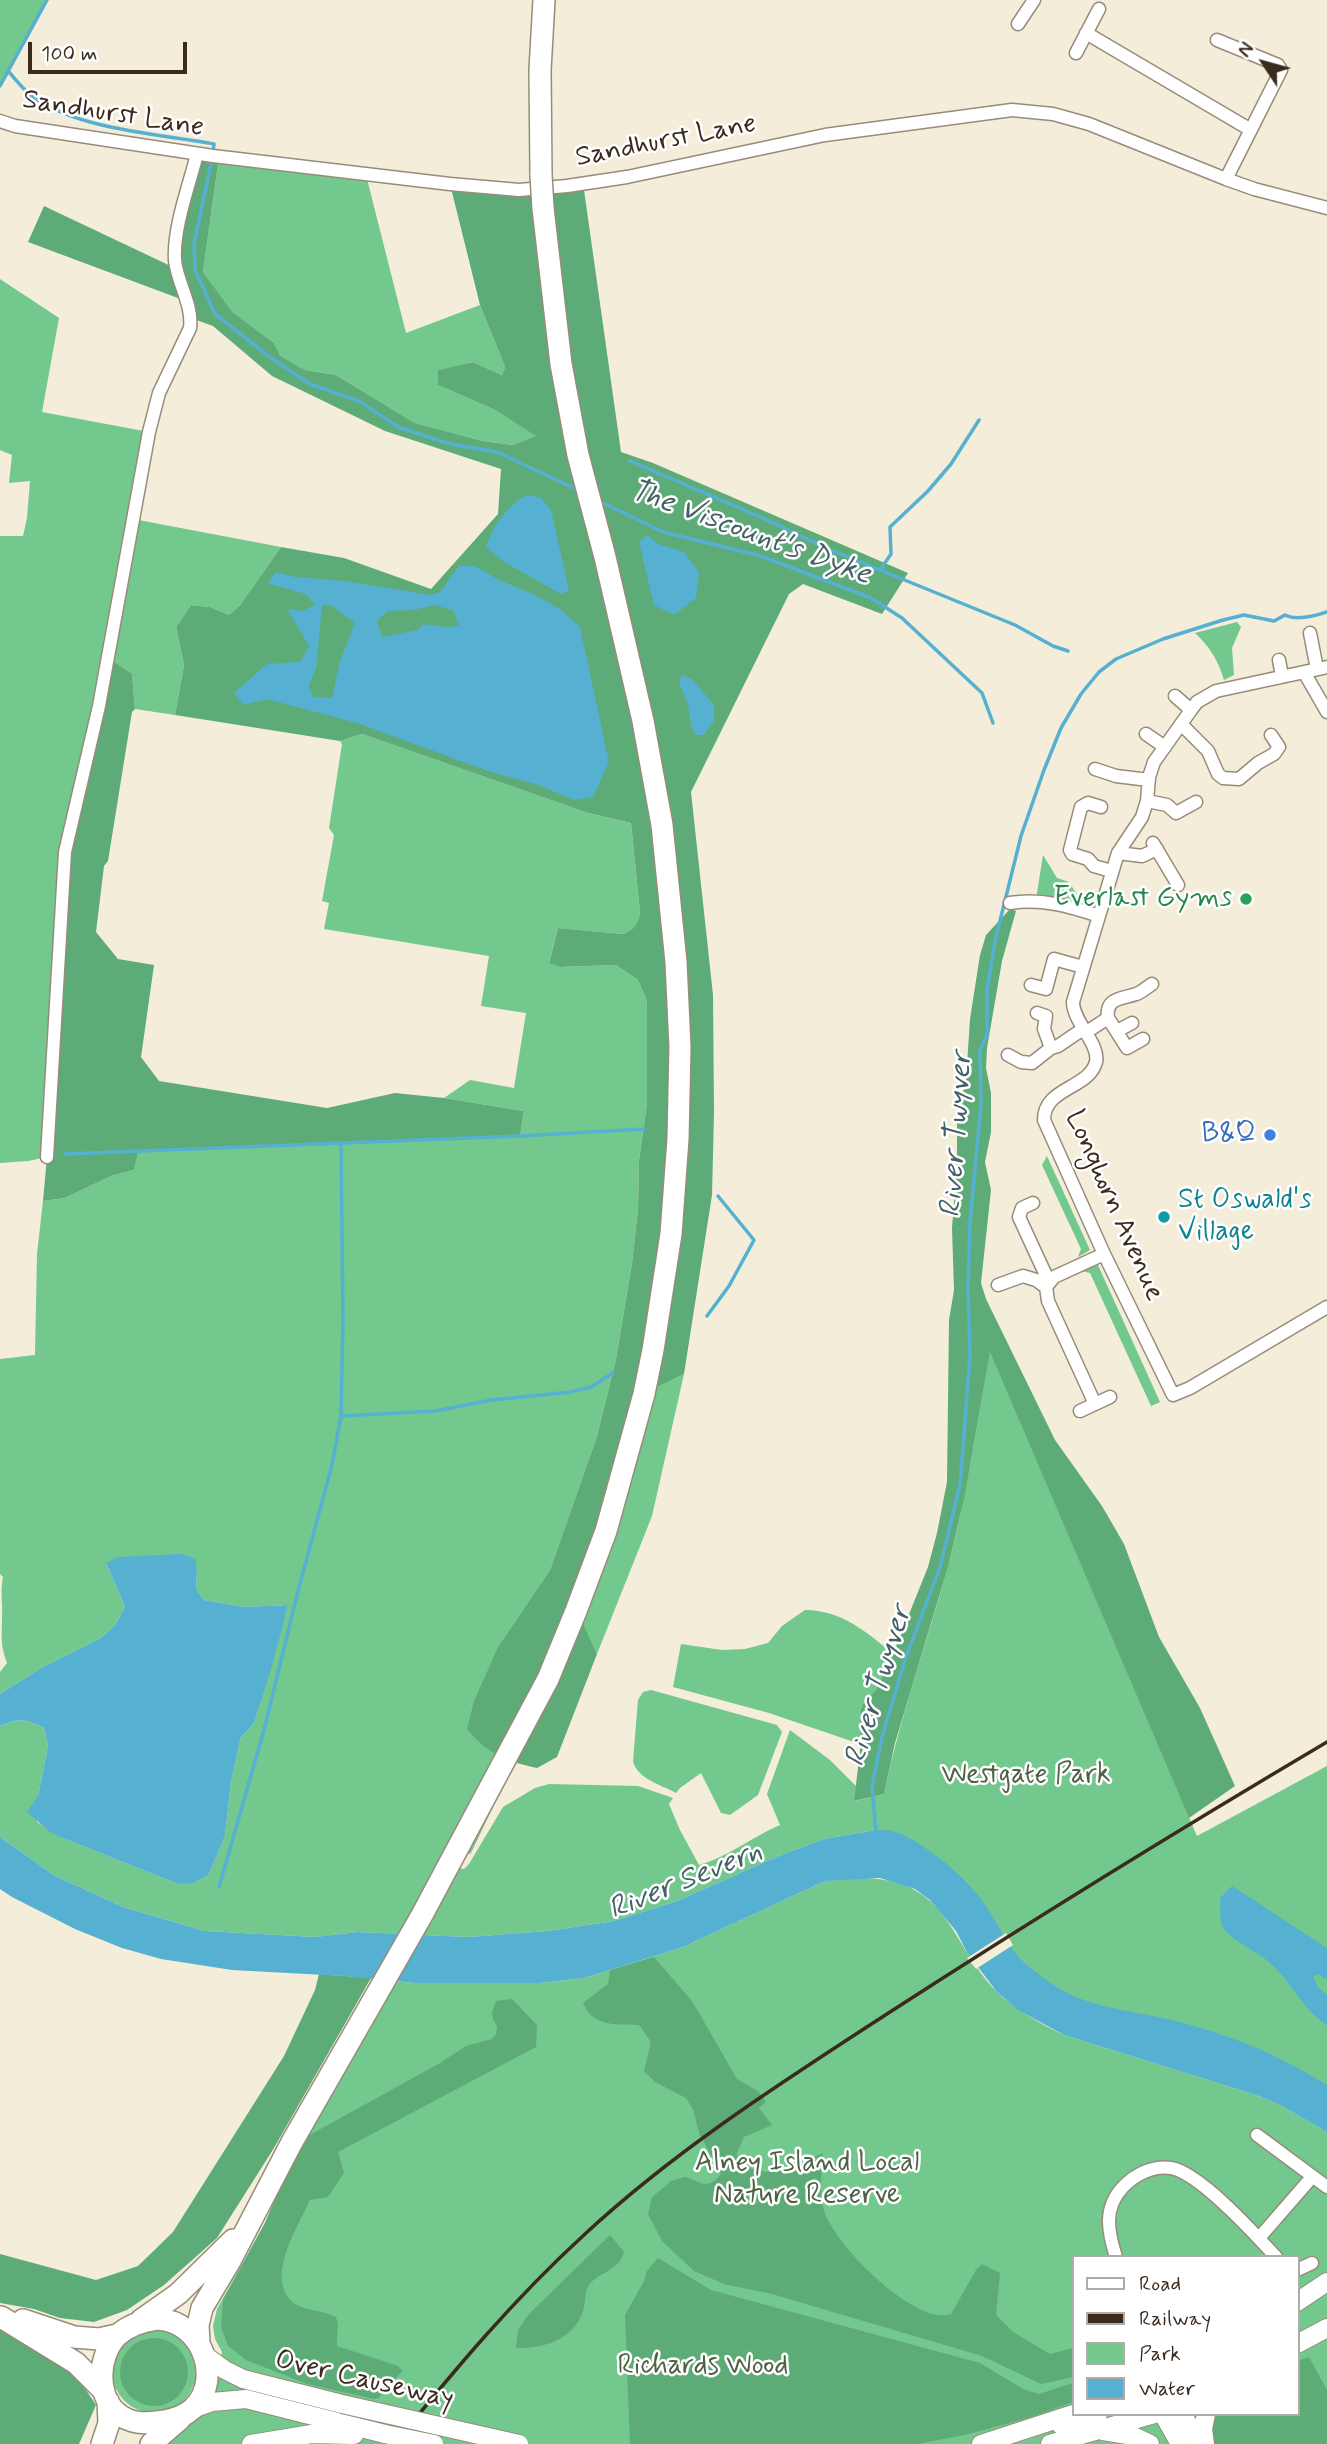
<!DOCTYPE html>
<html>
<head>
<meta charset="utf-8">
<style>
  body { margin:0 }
  #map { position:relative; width:1327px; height:2444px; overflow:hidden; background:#f3edd9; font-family:Mynerve,sans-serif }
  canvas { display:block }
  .legend { position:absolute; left:1072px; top:2255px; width:228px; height:161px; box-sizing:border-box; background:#fff; border:2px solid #b1aaa5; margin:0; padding:9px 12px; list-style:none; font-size:21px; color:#3b2a1e }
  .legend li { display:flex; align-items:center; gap:14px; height:35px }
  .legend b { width:35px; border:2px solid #b1aaa5 }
  .north { position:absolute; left:1229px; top:28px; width:70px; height:70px; -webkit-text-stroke:5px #fff; paint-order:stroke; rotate:306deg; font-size:19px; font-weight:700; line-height:28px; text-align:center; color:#3b2a1e }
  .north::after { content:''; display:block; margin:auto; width:24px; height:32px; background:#3b2a1e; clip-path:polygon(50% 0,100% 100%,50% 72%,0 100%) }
  .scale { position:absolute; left:28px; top:42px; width:159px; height:32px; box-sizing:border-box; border:4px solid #3b2a1e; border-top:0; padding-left:9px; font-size:21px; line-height:24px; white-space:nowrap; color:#3b2a1e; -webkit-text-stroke:5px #fff; paint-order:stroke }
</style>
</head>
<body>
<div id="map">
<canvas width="1327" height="2444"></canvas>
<ul class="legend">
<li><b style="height:9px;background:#fff"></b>Road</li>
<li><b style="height:9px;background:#3b2a1e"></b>Railway</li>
<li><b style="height:19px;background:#72c88d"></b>Park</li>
<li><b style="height:19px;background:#55b0d2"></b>Water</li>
</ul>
<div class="north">N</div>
<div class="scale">100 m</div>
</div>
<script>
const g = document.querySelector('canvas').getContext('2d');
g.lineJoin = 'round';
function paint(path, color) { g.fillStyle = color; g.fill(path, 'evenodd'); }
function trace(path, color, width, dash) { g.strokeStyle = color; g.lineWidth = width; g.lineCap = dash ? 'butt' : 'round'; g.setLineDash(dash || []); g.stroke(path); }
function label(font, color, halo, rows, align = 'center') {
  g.font = font + ' Mynerve,sans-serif'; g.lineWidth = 5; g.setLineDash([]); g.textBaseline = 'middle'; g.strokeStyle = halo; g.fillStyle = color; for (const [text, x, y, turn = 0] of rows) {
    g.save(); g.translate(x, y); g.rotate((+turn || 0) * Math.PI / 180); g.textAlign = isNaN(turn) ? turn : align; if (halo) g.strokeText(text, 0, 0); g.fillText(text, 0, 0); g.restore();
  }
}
paint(new Path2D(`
  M0,0H47L0,86Z
  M219,157L366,175L406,333L480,305L505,367L502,375L473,362L439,370L438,385L495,410L537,436L513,445L483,441L415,423L336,375L305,370L279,356L274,343L231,312L203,272Z
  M0,279L59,318L42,412L149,432L133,519L281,547L240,605L229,615L210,607L191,605L176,627L184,665L175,715L135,709L132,674L47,1157L28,1161L0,1163V536H23L27,518L30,481L9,483L12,455L0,450Z
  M1237,622L1241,627L1232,648L1234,675L1224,680C1218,660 1210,647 1195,633Z
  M362,734L588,813L631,823L640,912C638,925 634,929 623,934L558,928L549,962L560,967L616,965L638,980L647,1001V1104L639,1160L638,1209L632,1263L616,1359L597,1436L550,1570L499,1645L498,1780L504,1784L471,1853L466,1855L458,1851V1868L464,1869L469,1864L503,1807L535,1788L549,1784L638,1786L673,1798L669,1804L680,1830L699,1865C728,1857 752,1837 780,1825L767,1794L790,1730L830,1760L856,1786L855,1801L884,1794C900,1716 927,1643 948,1566C967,1496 977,1423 990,1351L1197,1836L1327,1766V2109L1054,2007L876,1830L824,1839L781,1855L677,1901L614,1921L548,1931L468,1937L357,1932L315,1937L205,1931L126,1908L55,1876L0,1837V1726C17,1718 27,1719 44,1728L48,1746L38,1796L37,1822L65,1839L178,1884L209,1874L225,1836L231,1782L241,1737L253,1725L288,1605L243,1607L204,1600L196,1589L197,1572L106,1563L125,1607L115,1625L101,1638L41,1668L0,1694V1672L7,1663C0,1643 2,1637 2,1617C3,1602 0,1593 3,1577L0,1574V1359L35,1355L37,1254L43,1201L65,1198L111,1176L134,1170L137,1151L520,1136L524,1111L444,1098L470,1080L514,1088L526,1013L481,1006L489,956L324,929L329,903L322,901L334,835L329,828L342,744L340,741Z
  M1043,855L1057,878L1069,882L1081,901L1079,906L1036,899Z
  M1047,1156L1090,1250L1078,1257L1081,1249L1042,1165Z
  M1097,1263L1160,1402L1151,1406L1090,1273L1081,1271Z
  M684,1374L652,1516L597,1654L576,1611L644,1394Z
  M805,1610C841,1610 867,1632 893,1654L877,1688L863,1704L860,1744L769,1713L673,1687L681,1644L722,1650L745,1649L768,1643L782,1626Z
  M651,1690L777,1725L782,1732L758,1795L730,1815L721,1813L701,1773L680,1788L676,1793C662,1785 637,1779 633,1761L638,1700L643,1692Z
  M859,1878C949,1878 947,1939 996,1991C1015,2010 1041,2024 1064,2035L1256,2095L1278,2104L1327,2132V2444H161L206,2412L222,2352L215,2339L213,2326L217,2309L265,2223L282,2183L393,1981L415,1983H540L584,1978L683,1947L825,1881ZM1073,2257H1297V2414H1073Z
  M112 2371a42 42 0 1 1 84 0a42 42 0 1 1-84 0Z`), '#72c88d');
paint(new Path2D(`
  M197,154L219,157L203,272L232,312L274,343L280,356L305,370L336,375L415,423L483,441L513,445L536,436L495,410L438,385V370L473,362L502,375L505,367L480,305L450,184L519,190L583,183L621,452L653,463L908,573L882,614L803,584L789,594L691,792L713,995L714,1113L712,1195L684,1374L644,1394L577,1611L597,1654L557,1757L537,1768C505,1761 488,1754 467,1729L474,1701L499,1645L550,1570L597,1436L616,1359L632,1263L638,1209L639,1160L647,1104V1001L638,980L616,965L560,967L549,963L558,928L623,934C634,929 638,925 640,912L631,823L588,813L362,734L340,741L175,715L184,665L176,627L191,605L210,607L229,615L240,605L281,547L344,558L431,589L498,514L501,469L385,431L272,376L213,326L191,318L186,301L28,242L44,206L177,269L175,261Z
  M108,658L132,674L135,709L132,712L108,861L104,866L96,932L118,959L154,965L141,1057L159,1081L327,1108L395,1093L444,1098L524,1111L520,1136L138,1151L134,1170L111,1176L65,1198L43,1201L47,1157L66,849Z
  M1010,909L1016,911L1002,961L987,1048L986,1068L991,1093V1132L985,1162L991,1190L981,1283L986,1299L1055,1440L1102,1506L1124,1544L1159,1637L1200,1708L1235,1786L1189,1818L990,1352L965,1495L948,1567L895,1743L884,1794L854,1801L860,1751L861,1710L863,1704L877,1688L893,1654L928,1567L937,1533L947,1482L949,1320L954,1290L952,1228L957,1163V1115L966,1080L970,1019L980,955L986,935Z
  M654,1957L692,2001L737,2079L758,2091L766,2102L759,2108L772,2125L744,2137L737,2153L739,2166L766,2172L795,2165L823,2153C822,2170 819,2189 823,2207C830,2241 915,2327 951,2314L976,2270L982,2264L1000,2273L996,2315L1013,2332L1050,2354L1073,2348V2377L1041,2384L982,2356L772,2294L724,2284L694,2271L662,2241L648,2214L652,2197L671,2181L685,2177C702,2182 707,2191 721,2174L699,2133L693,2109L686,2098L655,2082L644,2071L651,2042L639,2025C618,2024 593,2028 583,2003L608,1984L610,1970Z
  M319,1974L371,1978L274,2148L217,2238L164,2285L127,2310L94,2322L60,2318L34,2309L0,2303V2254L96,2280L138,2266L173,2232L284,2056L315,1990Z
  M512,1999L537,2025L536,2047L338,2152L344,2173L328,2197L310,2200C298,2227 263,2279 295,2304C304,2310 325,2311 336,2317C340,2327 336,2335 337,2346L398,2366L403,2371L387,2386L379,2398L374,2399L307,2384L246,2360L228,2346L221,2327L223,2300L265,2223L282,2183L306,2137L440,2063L466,2046L492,2039L496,2034L497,2027L493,2019L492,2012L496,2001Z
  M610,2235L624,2252C619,2271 600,2271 589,2285C584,2292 586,2303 583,2311C573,2341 543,2348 516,2348L518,2330L529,2314Z
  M658,2258L711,2290L980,2363L1023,2389L1039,2394L1073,2383V2402L1031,2417L969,2434L918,2444H630L625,2315L644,2281L647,2271Z
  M0,2328L53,2360L78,2378L96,2405L79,2444H0Z
  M120 2372a34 34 0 1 1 68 0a34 34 0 1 1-68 0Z
  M1309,2357L1327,2390V2444H1213L1211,2433L1214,2414H1297V2361Z`), '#5dac78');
paint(new Path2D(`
  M528,495L541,498L551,510L569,590L561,594L504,562L486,547C493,527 508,503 528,495Z
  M647,535L658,544L684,552L699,572L696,598L674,615L654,605L639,542Z
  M459,566H475L499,580L533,594L560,609L580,627L609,762L593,797L574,800L539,785L491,772L360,724L267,699L243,705L234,693L267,664L300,662L309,646L287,609L302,611L315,605L306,594L267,583L276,572L295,577L345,581L431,595L440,592ZM322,605L332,606L355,623L339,664L332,698L313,697L309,686L316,668ZM435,605L454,611L459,626L445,627L424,624L417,630L382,637L377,621L387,611L413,610Z
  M682,675L693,680L714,705V721L704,735H697L692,729L688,705L679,682Z
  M182,1554L195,1559L197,1572L196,1589L204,1600L243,1607L288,1605L272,1666L253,1725L241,1737L231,1782L225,1836L209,1874L193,1883L178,1884L65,1839L50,1832L27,1812L38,1796L48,1746L44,1728C27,1719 17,1718 0,1726V1694L41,1668L101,1638L115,1625L125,1607L106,1563L118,1557Z
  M876,1830C881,1830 887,1830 892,1831C921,1839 967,1878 983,1902C1000,1926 1009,1952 1033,1970C1046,1980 1063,1992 1078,1998C1112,2011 1152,2014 1187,2024C1241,2039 1280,2056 1327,2085V2132L1278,2104L1256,2095L1064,2035L1018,2010L997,1992L968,1954L956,1931L930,1900L915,1889L880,1878L825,1881L683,1947L584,1978L540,1983H415L344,1976L232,1970L161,1959L122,1948L75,1929L12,1897L0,1889V1837L55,1876L126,1908L205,1931L315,1937L357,1932L468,1937L548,1931L614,1921L677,1901L781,1855L824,1839Z
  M1232,1886L1327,1948V1979L1317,1974L1313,1977L1318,1987L1327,1995V2025C1302,2009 1291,1981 1269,1962C1257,1951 1229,1940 1222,1925C1219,1919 1221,1906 1220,1898Z`), '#55b0d2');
paint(new Path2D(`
  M1006,1933L1013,1945L976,1969L967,1958Z`), '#f3edd9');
trace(new Path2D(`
  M9,72C17,81 26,93 36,99C83,130 159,134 214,144L213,151
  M0,86L47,0
  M212,159L194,244L195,270L215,314L275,361L310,384L359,401L398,427L450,444L497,452L578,490
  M630,461L765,519L826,548L1015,625L1053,646L1068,651
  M597,500L663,532L761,556L871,598L902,618L982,693L993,723
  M880,570L891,554L890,527L928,491L951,464L979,420
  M65,1154L520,1136L644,1129
  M707,1316L729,1286L754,1240L718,1196
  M341,1416L343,1320L341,1143
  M876,1832L872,1787L882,1737L905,1660L940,1567L960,1485L970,1355L968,1288L970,1222L981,1104L980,1050L987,1035V991L995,941L1021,836L1044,770L1061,728L1081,694L1099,672L1116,659L1163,639L1223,620L1244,615L1274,621L1285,615C1297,621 1315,616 1327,612
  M219,1887L264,1730L298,1591L332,1465L341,1416L435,1411L492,1400L570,1392L591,1387L613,1373`), '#55b0d2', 3.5);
const street = new Path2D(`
  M1018,24L1034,0
  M1086,33L1251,130
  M1217,40L1278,65L1281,70L1226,179
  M1076,53L1099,9
  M0,121L15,126L213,156L450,184L519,190L567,186L627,177L825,135L1012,110L1053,114L1089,124L1226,179L1254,189L1327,208
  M1310,633L1317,669
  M1279,660L1282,676
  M1327,667L1216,691L1197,702L1191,710L1154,762L1149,777L1147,801L1142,817L1118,853L1073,1002C1073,1022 1100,1044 1096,1062C1089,1089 1044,1087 1044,1120L1104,1254L1173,1395L1190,1388L1327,1307
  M1304,672L1327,712
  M1175,696L1191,710
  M1181,724L1208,751L1218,774L1223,778L1239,779L1258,763L1274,754L1279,747L1271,735
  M1146,734L1165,747
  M1095,769L1116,776L1149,780
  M1147,801L1167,805L1176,813L1196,802
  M1101,807L1088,803L1081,807L1070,850L1072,854L1088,859L1094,866L1111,871
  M1153,843L1178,885
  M1118,853L1142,856L1157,849
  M1010,903C1041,898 1069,906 1099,916
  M1031,985L1046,989L1054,959L1083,967
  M1037,1013L1046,1016L1044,1029L1051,1048
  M1108,1018L1127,1048L1143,1039
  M1117,1031L1132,1023
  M1085,1033L1108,1018C1105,997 1123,999 1136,994C1141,993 1147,987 1152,984
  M1008,1055L1021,1062L1032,1063L1051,1048L1058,1046L1083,1029
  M47,1157L65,852L99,706L149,432L159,393L190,328C193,304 177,283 175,260C173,228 189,186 197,154
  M1033,1203L1022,1208L1019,1217L1049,1282
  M998,1285L1023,1276L1036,1280L1046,1287
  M1095,1404L1048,1301L1046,1287L1054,1277L1104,1254
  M1080,1411L1110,1397
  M1257,2135L1327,2187
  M1259,2238L1312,2177
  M1116,2257C1108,2232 1103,2208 1123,2187C1134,2175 1153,2165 1171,2168C1200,2173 1255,2234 1276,2257
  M1297,2270L1312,2263`);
const primary = new Path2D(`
  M1297,2302L1327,2282
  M1297,2344L1327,2328
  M203,2354L225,2370L243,2379L342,2404
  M192,2409L212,2402L246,2399L385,2434
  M1163,2414L1180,2444
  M1182,2414L1200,2444
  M1061,2425L1098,2414
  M1103,2431L1133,2436L1150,2444
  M251,2444L312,2434L354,2435
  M981,2444L1073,2414
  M1050,2444L1154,2414
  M1205,2444L1203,2429L1206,2414`);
const highway = new Path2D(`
  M541,175L540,70L544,0
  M1,2317L76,2363L104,2391
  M157,2319C206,2321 225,2388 187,2413C179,2418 167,2421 157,2422C144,2424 132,2423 121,2416C95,2399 97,2355 118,2335C129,2325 142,2321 157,2319Z
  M23,2320L74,2337L99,2339L117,2335
  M141,2320L178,2294L233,2240
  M199,2342L198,2325L202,2308L230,2261L292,2142L422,1915L548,1679L576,1611L606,1531L644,1394L653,1350L671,1234L678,1139L680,1047L676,962L662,825L643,721L605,557L578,455L561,364L543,208
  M102,2444L109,2423L108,2401
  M151,2444L180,2419`);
trace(street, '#978c7c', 15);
trace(primary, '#978c7c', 20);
trace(highway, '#978c7c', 24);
trace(street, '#fff', 12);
trace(primary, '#fff', 18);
trace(highway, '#fff', 21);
trace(new Path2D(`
  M395,2444C454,2370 515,2298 585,2234C678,2148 784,2081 890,2012C1034,1919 1180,1829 1327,1742`), '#3b2a1e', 3.5);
const primaryBridge = new Path2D(`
  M342,2404L519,2444
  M385,2434L434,2444`);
const highwayBridge = new Path2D(`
  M541,175L543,208`);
trace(primaryBridge, '#978c7c', 20, []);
trace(highwayBridge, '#978c7c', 24, []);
trace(primaryBridge, '#fff', 18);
trace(highwayBridge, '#fff', 21);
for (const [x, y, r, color] of [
  [1246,899,7,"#2e9e5b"],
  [1270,1135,7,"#3f7fe0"],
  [1164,1217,7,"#0f9aa8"]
]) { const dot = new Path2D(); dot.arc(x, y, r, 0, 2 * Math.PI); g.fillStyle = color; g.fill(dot); trace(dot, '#fff', 2.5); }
label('28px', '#3b2a1e', '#fff', [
  ["Sandhurst Lane",113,115,9],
  ["Sandhurst Lane",666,142,-11],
  ["Longhorn Avenue",1113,1206,66],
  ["Over Causeway",364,2381,13]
]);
label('28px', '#27864d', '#fff', [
  ["Everlast Gyms",1232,899]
], 'right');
label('28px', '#366cbe', '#fff', [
  ["B&Q",1256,1135]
], 'right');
label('28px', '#0d838f', '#fff', [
  ["St Oswald's",1178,1201],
  ["Village",1178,1233]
], 'left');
label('28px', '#4e6145', '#fff', [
  ["Westgate Park",1026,1776],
  ["Alney Island Local",807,2164],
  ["Nature Reserve",807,2196],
  ["Richards Wood",703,2367]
]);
label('italic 30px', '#456066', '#fff', [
  ["The Viscount's Dyke",750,534,20],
  ["River Twyver",958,1135,-86],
  ["River Twyver",880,1687,-73],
  ["River Severn",686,1882,-22]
]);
</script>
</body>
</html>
